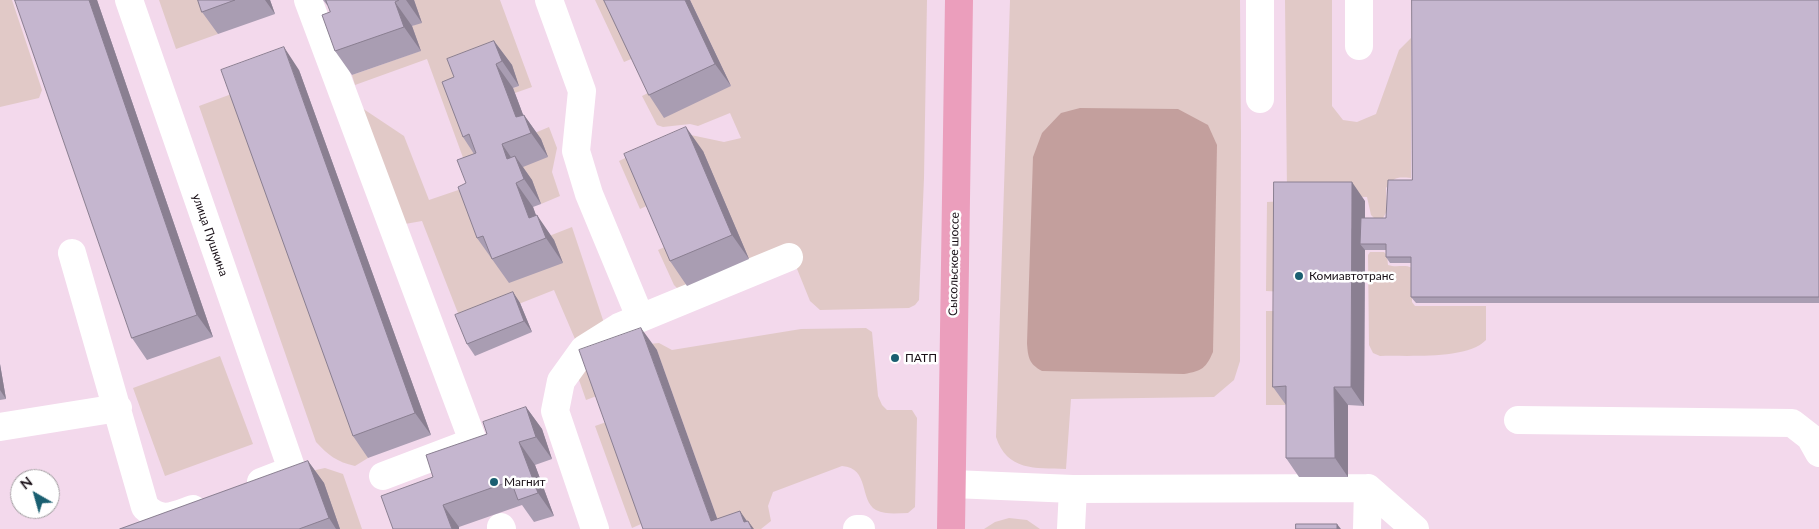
<!DOCTYPE html>
<html>
<head>
<meta charset="utf-8">
<style>
  body { margin:0 }
  #map { position:relative; width:1819px; height:529px; overflow:hidden; background:#f3d9ec; font-family:Lato,sans-serif }
  canvas { display:block }
  .north { position:absolute; left:10px; top:469px; width:50px; height:50px; box-sizing:border-box; background:#fff; border:1px solid #a39fa2; border-radius:50%; rotate:322deg; font-size:14px; font-weight:700; line-height:20px; text-align:center; color:#191017 }
  .north::after { content:''; display:block; margin:auto; width:18px; height:22px; background:#1a5f71; clip-path:polygon(50% 0,100% 100%,50% 72%,0 100%) }
</style>
</head>
<body>
<div id="map">
<canvas width="1819" height="529"></canvas>
<div class="north">N</div>
</div>
<script>
const g = document.querySelector('canvas').getContext('2d');
g.lineJoin = 'round';
function paint(path, color) { g.fillStyle = color; g.fill(path, 'evenodd'); }
function trace(path, color, width, dash) { g.strokeStyle = color; g.lineWidth = width; g.lineCap = dash ? 'butt' : 'round'; g.setLineDash(dash || []); g.stroke(path); }
function label(font, color, halo, rows, align = 'center') {
  g.font = font + ' Lato,sans-serif'; g.lineWidth = 5; g.setLineDash([]); g.textBaseline = 'middle'; g.strokeStyle = halo; g.fillStyle = color; for (const [text, x, y, turn = 0] of rows) {
    g.save(); g.translate(x, y); g.rotate((+turn || 0) * Math.PI / 180); g.textAlign = isNaN(turn) ? turn : align; if (halo) g.strokeText(text, 0, 0); g.fillText(text, 0, 0); g.restore();
  }
}
paint(new Path2D(`
  M0,0H12L42,90L39,98L0,107Z
  M159,0H205L218,34L176,49Z
  M414,0H500L532,87L515,93L513,88L519,86L464,83L544,238L572,227L604,323L601,327L575,339L554,290L463,326L422,221L405,224L356,104L404,136L429,200L473,185L427,59L355,85L352,75L420,51L412,26L421,22Z
  M595,0H609L636,57L624,62Z
  M690,0H927L924,178L919,300L915,305L909,308L820,310L810,301L789,249L679,290L674,285L658,250L669,245L651,204L640,209L619,161L673,135L686,134L724,142L741,138L730,113L698,126L690,124L663,127L657,125L642,96L652,91L731,86Z
  M1010,0H1240L1241,134L1240,361L1234,380L1214,397L1071,399L1066,469C1035,468 1007,471 996,437Z
  M1285,0H1332V106L1343,120L1357,122L1376,114L1399,50L1411,38V178C1396,177 1395,177 1386,188L1387,211L1383,218L1375,219L1371,215L1367,197L1292,195L1287,193Z
  M237,92L368,458L355,466C337,462 328,455 316,442L199,106Z
  M549,127L557,148L552,172L560,196L541,204L519,169L530,135Z
  M1285,201V292L1266,291L1267,202Z
  M1370,252H1384L1387,255L1388,265C1396,268 1405,264 1412,268V302L1415,306H1486V340C1467,360 1408,355 1380,356L1373,353L1369,345L1368,255Z
  M1266,311H1285V405H1266Z
  M866,328L872,332L878,396L882,405L887,410H912L917,418L915,507L908,513C898,513 886,515 876,510C859,500 870,468 842,466L773,492L768,506L771,521L761,529H721L657,350L602,394L586,400L578,377L586,368L649,344L659,343L672,350L801,329Z
  M220,356L253,444L165,476L133,388Z
  M612,420L648,521L632,528L595,426Z
  M325,468L343,474L362,529H340L302,473Z
  M1009,518L1027,520L1040,529H984L995,522Z`), '#e1c9c7');
paint(new Path2D(`
  M1080,108L1178,109L1208,125L1217,145L1213,352C1206,368 1202,371 1184,374L1042,371C1029,364 1028,358 1027,343L1033,157L1042,133L1061,113Z`), '#c39f9d');
trace(new Path2D(`
  M129,0L292,470L261,482
  M308,0L473,441
  M549,0L582,91L576,151L589,194L640,317
  M1260,0V99
  M1359,46V0
  M72,253L145,507C162,523 173,516 193,509
  M1518,420L1792,423L1810,437L1819,453
  M0,427L118,408
  M383,476L462,446
  M953,484L1073,489L1368,488L1415,529
  M501,527L502,529
  M595,529L555,411L561,381L584,349L619,327L789,257
  M857,529H861
  M1071,529L1073,489
  M1367,529L1368,488`), '#fff', 28);
trace(new Path2D(`
  M951,529L959,0`), '#eb9ebc', 28);
paint(new Path2D(`
  M15,0H97L213,337L147,360L132,338Z
  M198,0H270L275,14L218,34L202,12Z
  M323,0H414L422,23L412,26L421,51L352,75L335,51L330,12L328,4L327,5Z
  M604,0H690L731,86L664,118L649,95Z
  M1819,0V303H1416L1411,297V263H1390L1386,257V250H1365L1364,406L1348,405V477H1299L1286,458V405L1273,387L1365,201V218H1386L1412,180Z
  M494,41L512,65L519,86L513,88L523,115H524L541,139L548,157L523,167L532,180L541,204L533,207L536,216L554,240L563,263L509,283L477,238L466,183L474,154L463,137L454,77Z
  M299,70L431,435L368,458L353,436Z
  M703,151L749,259L687,286L670,261Z
  M513,292L520,303L532,332L475,356L467,344Z
  M0,364L6,399L0,400Z
  M526,407L542,429L552,459L535,465L554,516L534,522L522,505L459,527L393,529L433,477L487,434Z
  M308,461L324,483L340,529H120Z`), '#a99db2');
paint(new Path2D(`
  M89,0H97L213,337L197,315Z
  M265,0H270L275,14Z
  M406,0H414L422,23Z
  M685,0H690L731,86L715,64Z
  M395,2L412,26L421,51L404,27Z
  M494,41L512,65L519,86L502,61Z
  M284,47L299,70L431,435L415,413Z
  M496,64L513,88L530,133L516,117Z
  M524,115L541,139L548,157L531,133Z
  M686,127L703,151L749,259L732,235Z
  M502,144L519,169L507,159Z
  M515,156L532,180L541,204L524,179Z
  M1352,182L1365,201V244H1360L1365,250L1364,406L1351,387Z
  M516,183L533,207L545,239L529,218Z
  M537,215L554,240L563,263L546,238Z
  M513,292L520,303L532,332L524,321Z
  M641,328L657,350L721,529L711,521Z
  M0,364L6,399L0,390Z
  M1334,387L1348,405V477L1335,458Z
  M526,407L542,429L552,459L536,437Z
  M519,442L535,465L554,516L538,493Z
  M308,461L324,483L340,529H336L329,518Z
  M443,505L459,527V529H452Z
  M740,511L751,527L748,521L754,529H748L744,522Z
  M1337,524L1341,529H1337Z`), '#8a7f91');
const building = new Path2D(`
  M15,0H89L197,315L132,338Z
  M198,0H235L202,12Z
  M326,0H399L395,2L404,27L335,51L322,15L330,12Z
  M604,0H685L715,64L649,95Z
  M1412,0H1819V297H1411V257H1386V244H1360L1361,218H1386L1388,180H1412Z
  M494,41L502,61L496,64L516,117L524,115L531,133L502,144L507,159L515,156L524,179L516,183L529,218L537,215L546,238L492,259L483,236L477,238L458,187L466,183L457,160L476,153L469,134L463,137L442,82L454,77L447,59Z
  M284,47L415,413L353,436L221,70Z
  M686,127L732,235L670,261L624,154Z
  M1274,182H1352L1351,387H1334L1335,458H1286V386L1273,387Z
  M513,292L524,321L467,344L455,315Z
  M641,328L711,521L740,511L744,522L748,521L752,529H643L579,350Z
  M526,407L536,437L519,442L538,493L518,500L511,481L443,505L452,529H393L381,496L433,477L426,455L487,434L483,422Z
  M308,461L329,518L299,529H120Z
  M1296,524H1337V529H1296Z`);
paint(building, '#c5b6cf');
trace(building, '#8a7f91', 1);
for (const [x, y, r, color] of [
  [1299,276,5,"#1a5f71"],
  [895,358,5,"#1a5f71"],
  [494,482,5,"#1a5f71"]
]) { const dot = new Path2D(); dot.arc(x, y, r, 0, 2 * Math.PI); g.fillStyle = color; g.fill(dot); trace(dot, '#fff', 2); }
label('12px', '#191017', '#fff', [
  ["улица Пушкина",210,235,71],
  ["Сысольское шоссе",954,264,-89]
]);
label('12px', '#191017', '#fff', [
  ["Комиавтотранс",1309,276],
  ["ПАТП",905,358],
  ["Магнит",504,482]
], 'left');
</script>
</body>
</html>
